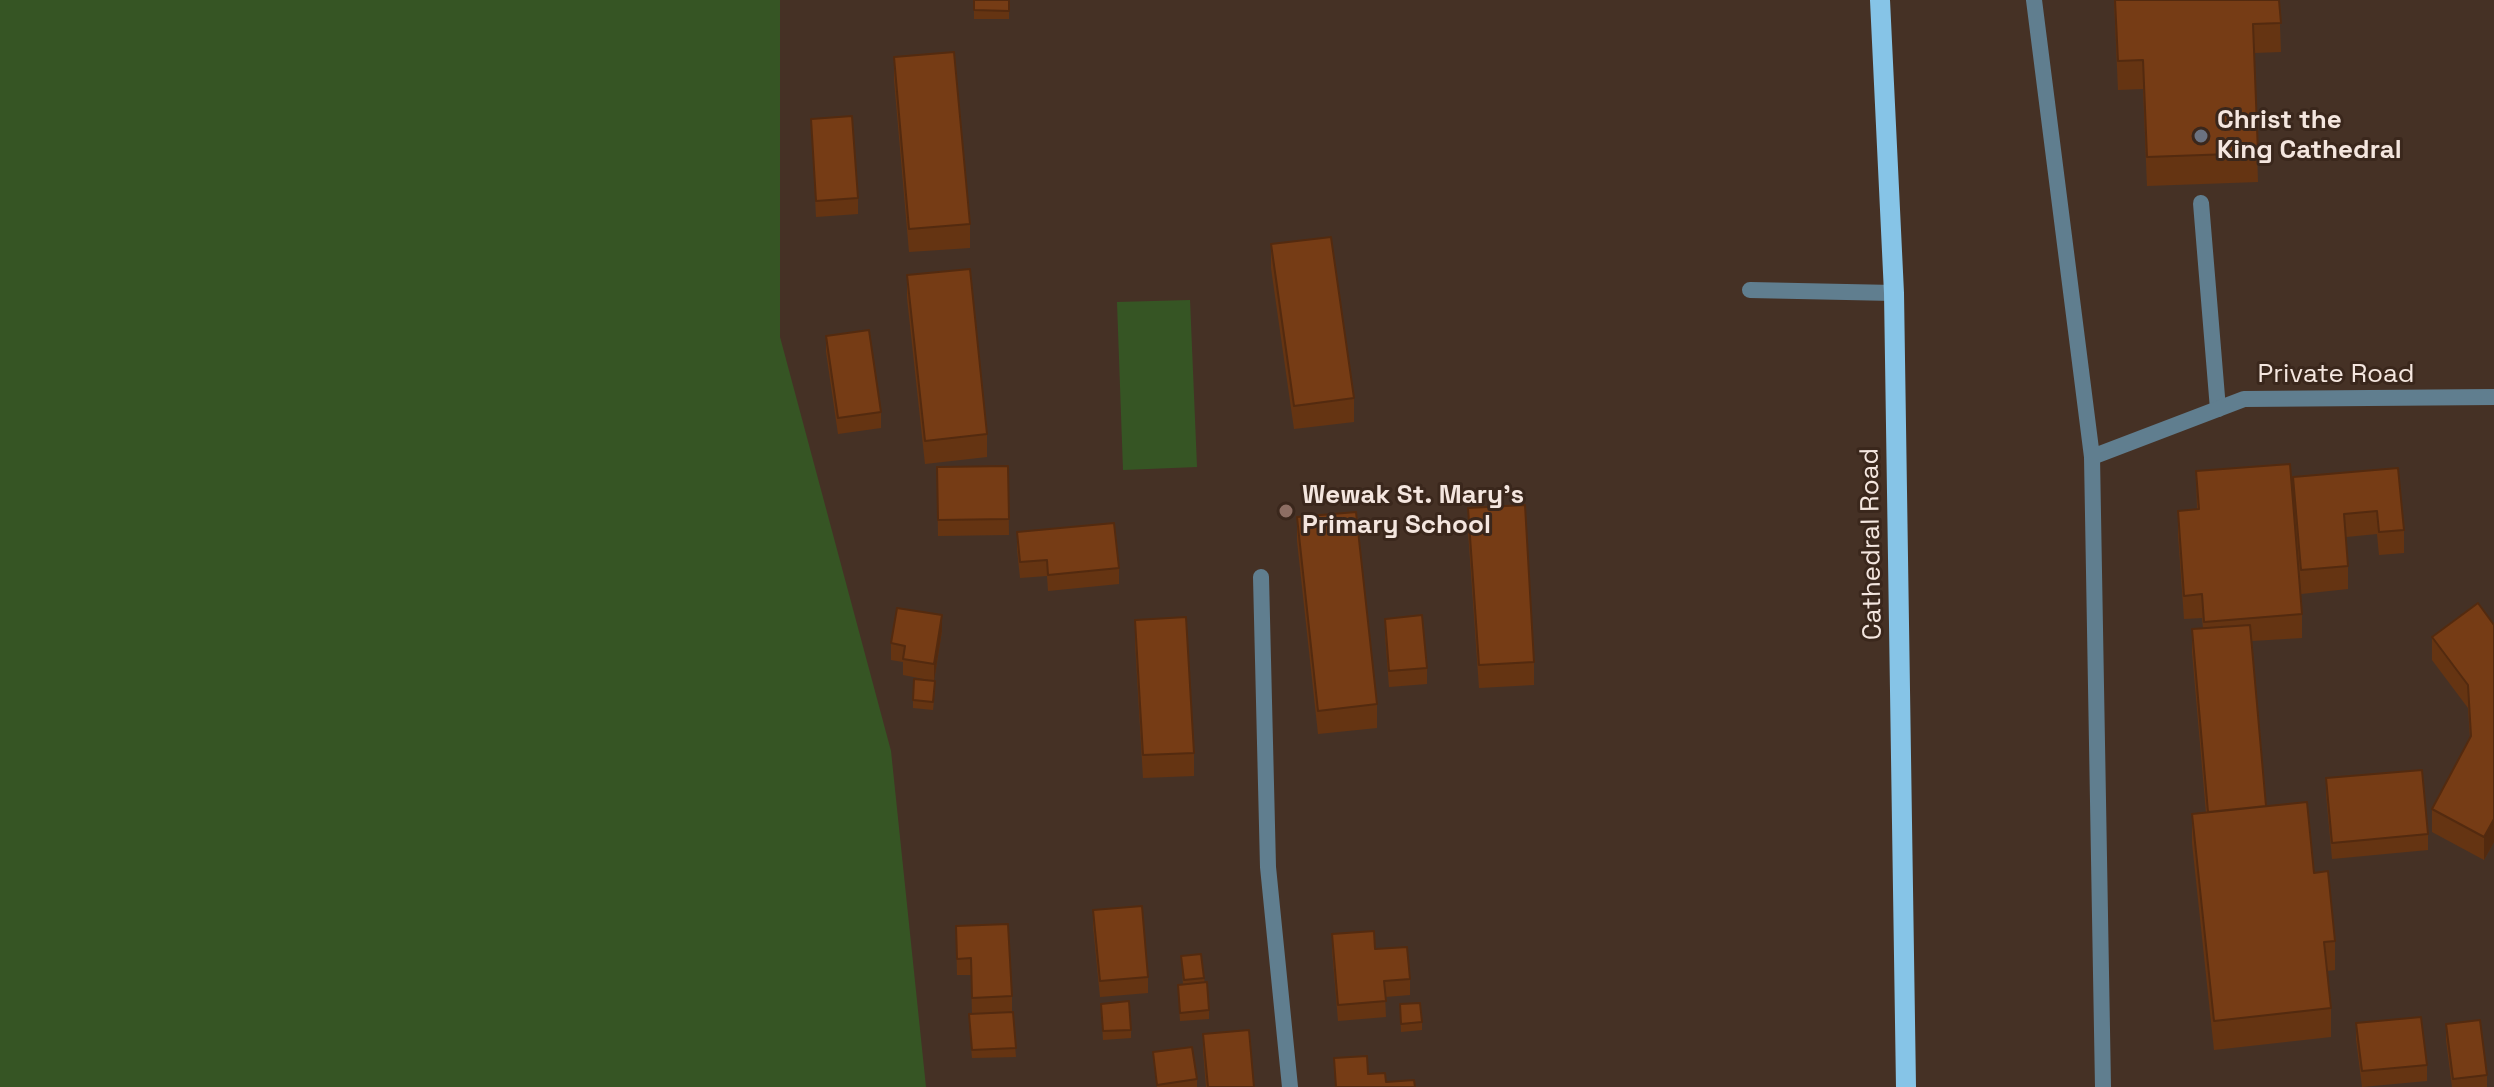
<!DOCTYPE html>
<html>
<head>
<meta charset="utf-8">
<style>
  body { margin:0 }
  canvas { display:block; background:#453125 }
</style>
</head>
<body>
<canvas width="2494" height="1087"></canvas>
<script>
const g = document.querySelector('canvas').getContext('2d');
g.lineJoin = 'round';
function paint(path, color) { g.fillStyle = color; g.fill(path, 'evenodd'); }
function trace(path, color, width, dash) { g.strokeStyle = color; g.lineWidth = width; g.lineCap = dash ? 'butt' : 'round'; g.setLineDash(dash || []); g.stroke(path); }
function label(font, color, halo, rows, align = 'center') {
  g.font = font + ' "Space Grotesk",sans-serif'; g.lineWidth = 6; g.setLineDash([]); g.textBaseline = 'middle'; g.strokeStyle = halo; g.fillStyle = color; for (const [text, x, y, turn = 0] of rows) {
    g.save(); g.translate(x, y); g.rotate((+turn || 0) * Math.PI / 180); g.textAlign = isNaN(turn) ? turn : align; if (halo) g.strokeText(text, 0, 0); g.fillText(text, 0, 0); g.restore();
  }
}
paint(new Path2D(`
  M0,0H780V337L891,751L926,1087H0Z
  M1190,300L1197,467L1123,470L1117,302Z`), '#365524');
trace(new Path2D(`
  M2201,203L2218,409
  M1750,290L1894,293`), '#607e8f', 16);
trace(new Path2D(`
  M2034,0L2092,457L2103,1087
  M2092,457L2244,399L2494,397
  M1261,577L1268,867L1290,1087`), '#607e8f', 16);
trace(new Path2D(`
  M1880,0L1894,293L1906,1087`), '#86c4e7', 20);
paint(new Path2D(`
  M974,0H1009V19H974Z
  M2114,0H2279L2281,52L2254,53L2258,182L2147,186L2143,89L2118,90Z
  M894,57L970,224V248L909,252L894,80Z
  M811,119L858,198V214L816,217Z
  M1271,244L1354,398V422L1294,429L1271,268Z
  M907,275L987,434V457L925,464L907,298Z
  M826,336L881,412V428L838,434L826,352Z
  M1008,466L1009,535L938,536L937,467Z
  M2398,468L2404,530V553L2379,555L2377,534L2346,537L2348,566V589L2301,594L2293,500V477Z
  M2196,471L2302,614V638L2252,641L2266,806L2314,873L2335,941V970L2327,971L2331,1008V1037L2214,1050L2192,843V814L2206,813L2192,652V629L2203,628L2202,618L2184,619L2178,534V511L2197,510Z
  M1468,508L1534,662V685L1479,688L1468,531Z
  M1297,517L1377,704V728L1318,734L1297,541Z
  M1017,532L1119,568V584L1048,591L1047,576L1020,578L1017,549Z
  M1385,619L1427,668V684L1389,687L1385,635Z
  M1135,620L1194,753V776L1143,778L1135,643Z
  M2494,625V842L2484,860L2432,832V809L2470,739L2468,708L2432,660V637Z
  M942,631L934,681L903,675V662L891,660V643Z
  M935,690L933,710L913,708V700Z
  M2326,778L2428,834V850L2332,859L2326,794Z
  M1093,910L1148,977V993L1100,997L1093,926Z
  M956,926L1012,996V1012L1016,1057L972,1058L969,1022V1014H972L971,975H957Z
  M1332,934L1375,949L1410,979V995L1385,997L1386,1017L1338,1021L1332,950Z
  M1181,956L1204,978L1209,1010V1019L1180,1021L1178,985L1183,984Z
  M1101,1004L1131,1030V1038L1103,1040Z
  M1400,1004L1422,1022V1030L1401,1032Z
  M2356,1023L2427,1065V1081L2362,1087L2356,1039Z
  M2446,1024L2487,1075V1087H2452L2446,1040Z
  M1203,1034L1254,1087H1206L1203,1050Z
  M1153,1052L1197,1079V1087H1157Z`), '#653412');
paint(new Path2D(`
  M942,615V631L934,681V664Z
  M2494,819V842L2484,860V837Z`), '#532a0f');
const building = new Path2D(`
  M974,0H1009V11L974,10Z
  M2115,0H2279L2281,23L2253,24L2258,153L2147,157L2143,60L2118,61Z
  M954,52L970,224L909,229L894,57Z
  M852,116L858,198L816,201L811,119Z
  M1331,237L1354,398L1294,406L1271,244Z
  M970,269L987,434L925,441L907,275Z
  M869,330L881,412L838,418L826,336Z
  M2290,464L2302,614L2204,622L2202,594L2184,596L2178,511L2199,509L2196,471Z
  M1008,466L1009,519L938,520L937,467Z
  M2398,468L2404,530L2379,532L2377,511L2344,514L2348,566L2301,570L2293,477Z
  M1525,505L1534,662L1479,665L1468,508Z
  M1356,512L1377,704L1318,711L1297,517Z
  M1114,523L1119,568L1048,575L1047,560L1020,562L1017,532Z
  M2478,603L2494,625V819L2484,837L2432,809L2471,736L2468,685L2432,637Z
  M897,608L942,615L934,664L903,659L905,646L891,643Z
  M1422,615L1427,668L1389,671L1385,619Z
  M1186,617L1194,753L1143,755L1135,620Z
  M2250,625L2266,806L2208,812L2192,629Z
  M914,679L935,681L933,702L913,700Z
  M2422,770L2428,834L2332,843L2326,778Z
  M2307,802L2314,873L2328,871L2335,941L2324,942L2331,1008L2214,1021L2192,814Z
  M1142,906L1148,977L1100,981L1093,910Z
  M1008,924L1012,996L972,998L971,958L957,959L956,926Z
  M1374,931L1375,949L1407,947L1410,979L1384,981L1386,1001L1338,1005L1332,934Z
  M1201,954L1204,978L1184,980L1181,956Z
  M1207,982L1209,1010L1180,1013L1178,985Z
  M1129,1001L1131,1030L1103,1031L1101,1004Z
  M1420,1003L1422,1022L1401,1024L1400,1004Z
  M1013,1012L1016,1048L972,1050L969,1014Z
  M2421,1017L2427,1065L2362,1071L2356,1023Z
  M2480,1020L2487,1075L2453,1079L2446,1024Z
  M1249,1030L1254,1087H1208L1203,1034Z
  M1192,1047L1197,1079L1157,1085L1153,1052Z
  M1367,1056L1368,1074L1385,1073L1386,1082L1414,1080L1415,1087H1336L1334,1058Z`);
paint(building, '#763c15');
trace(building, '#532a0f', 2);
for (const [x, y, r, color] of [
  [2201,136,8,"#6b7280"],
  [1286,511,8,"#8d6e63"]
]) { const dot = new Path2D(); dot.arc(x, y, r, 0, 2 * Math.PI); g.fillStyle = color; g.fill(dot); trace(dot, '#3a271c', 3); }
label('bold 26px', '#f4e6df', '#3a271c', [
  ["Christ the",2217,121],
  ["King Cathedral",2217,151],
  ["Wewak St. Mary's",1302,496],
  ["Primary School",1302,526]
], 'left');
label('26px', '#f4e6df', '#3a271c', [
  ["Private Road",2336,375],
  ["Cathedral Road",1872,544,-91]
]);
</script>
</body>
</html>
